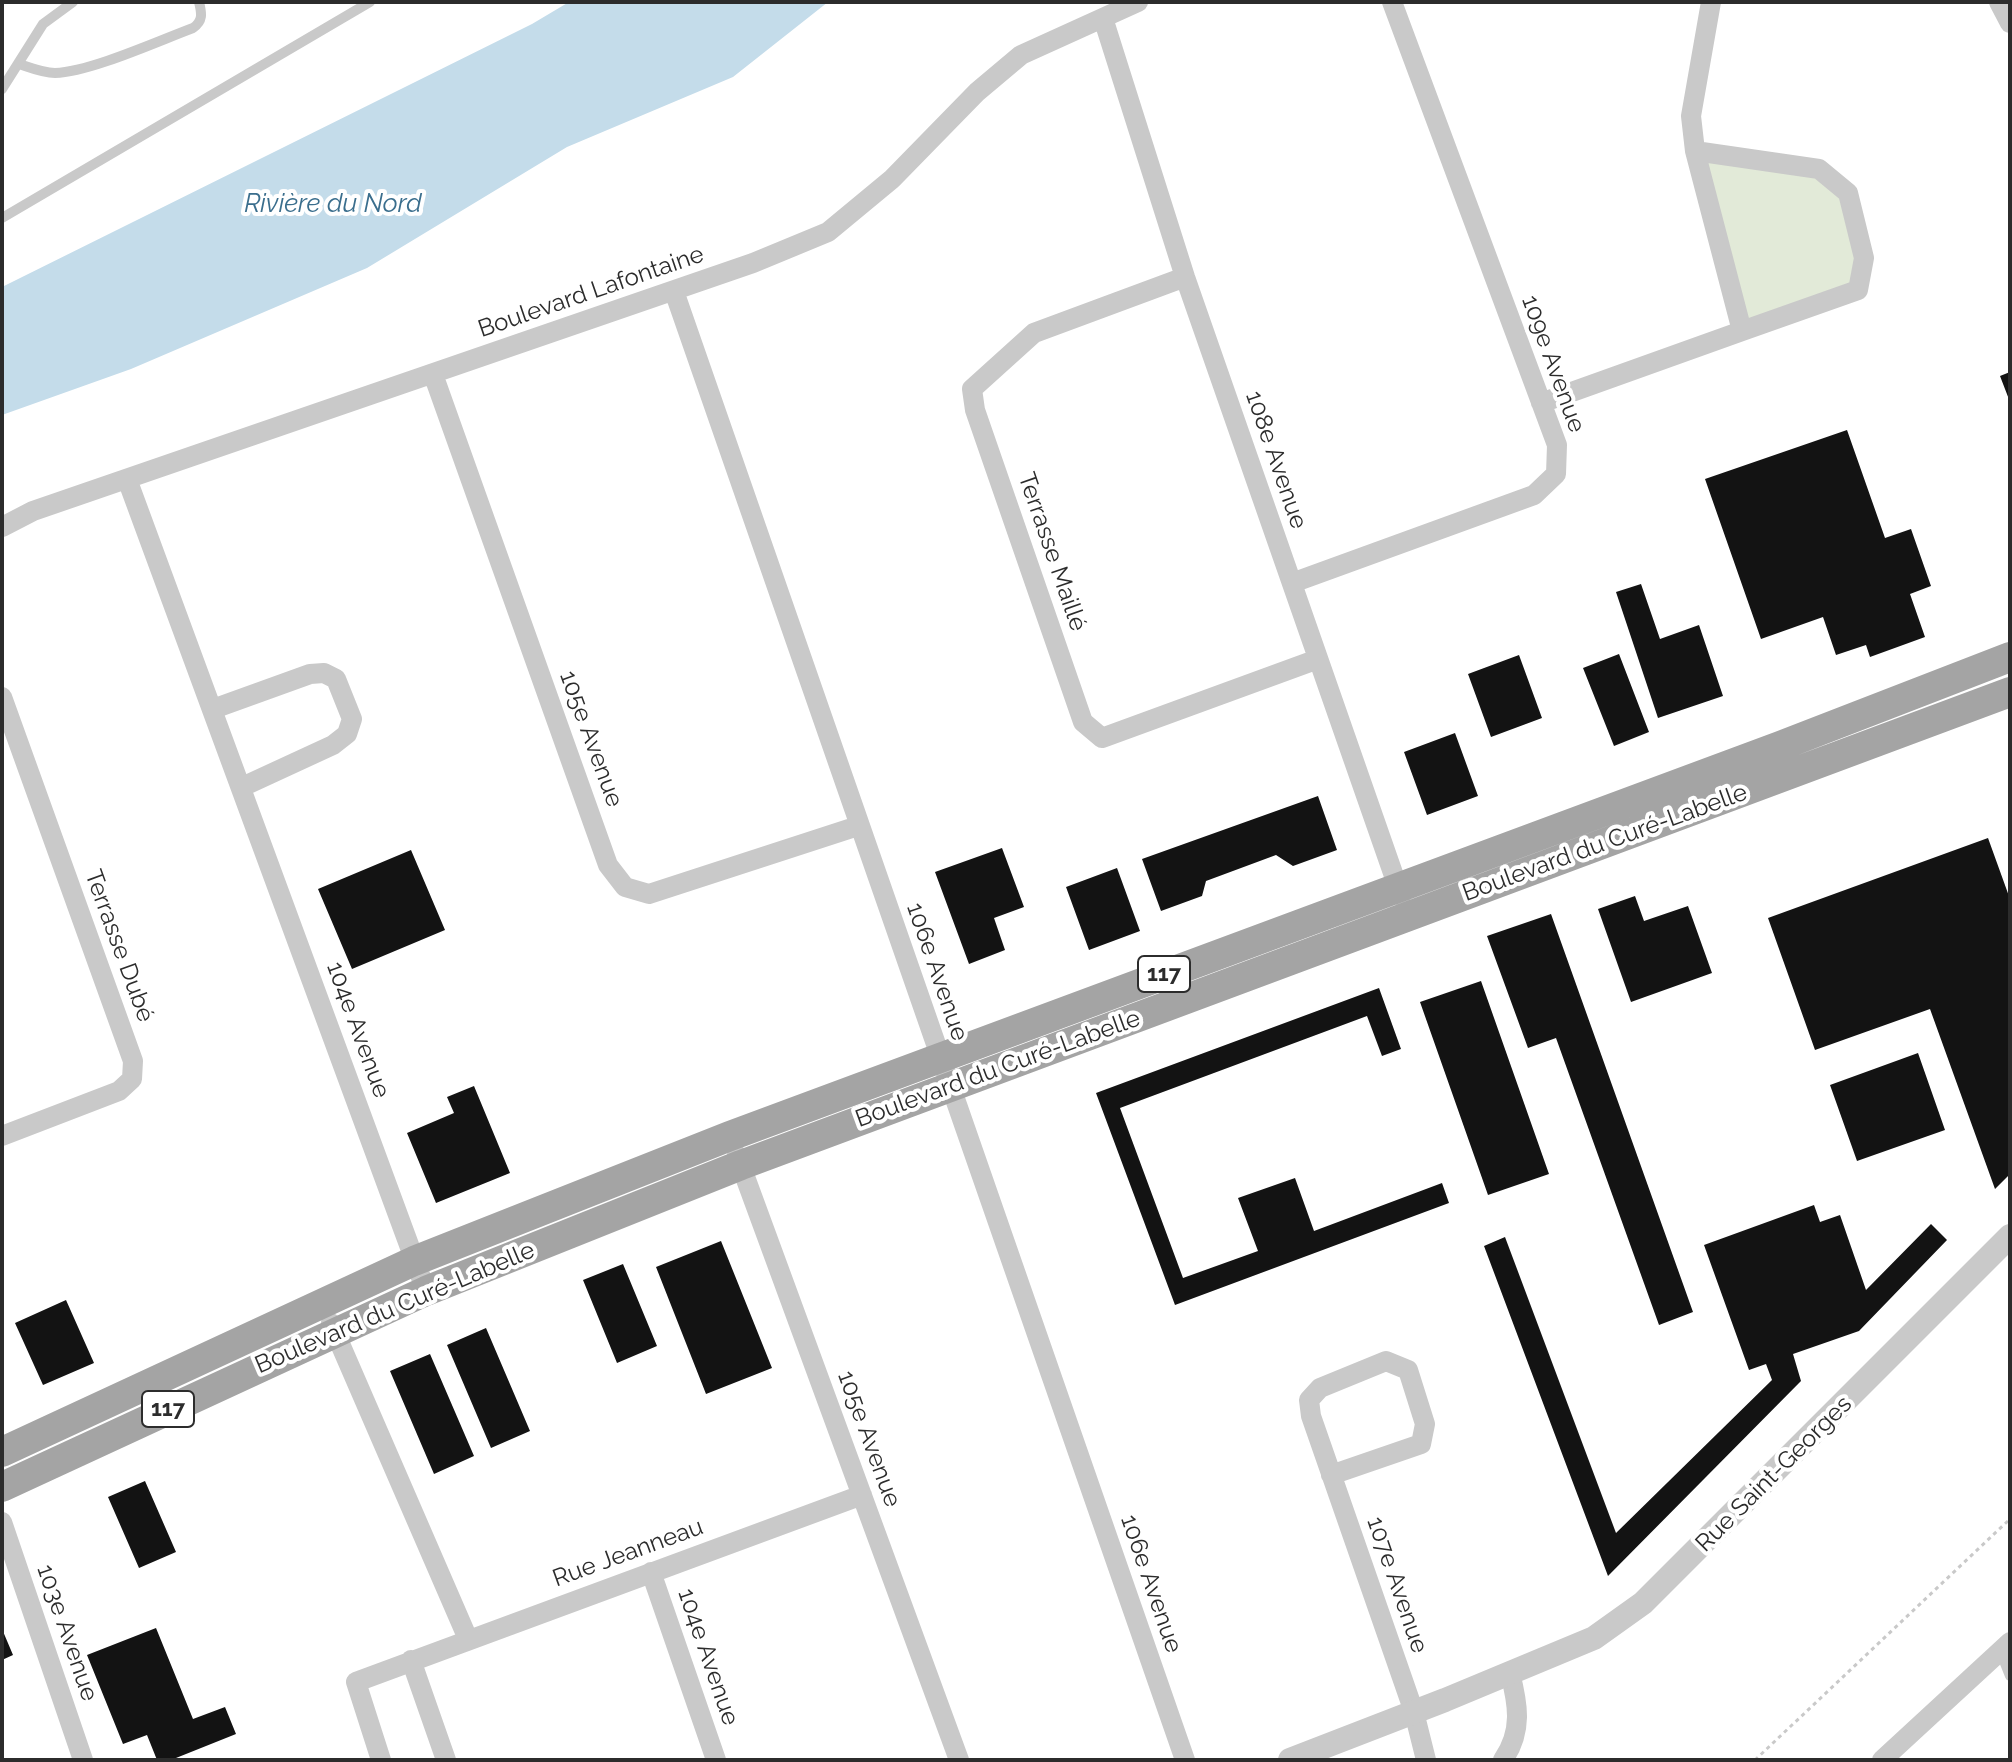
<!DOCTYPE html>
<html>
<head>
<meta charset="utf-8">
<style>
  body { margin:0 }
  #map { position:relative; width:2012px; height:1762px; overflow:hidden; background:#fff; font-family:Raleway,sans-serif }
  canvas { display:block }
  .frame { position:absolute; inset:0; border:4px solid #2c2c2c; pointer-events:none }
</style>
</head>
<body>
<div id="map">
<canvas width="2012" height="1762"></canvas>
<div class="frame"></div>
</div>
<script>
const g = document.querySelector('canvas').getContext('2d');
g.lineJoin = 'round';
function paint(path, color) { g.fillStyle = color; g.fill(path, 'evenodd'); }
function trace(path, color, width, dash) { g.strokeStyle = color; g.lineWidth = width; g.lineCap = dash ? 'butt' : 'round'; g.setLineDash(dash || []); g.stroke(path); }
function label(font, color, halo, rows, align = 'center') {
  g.font = font + ' Raleway,sans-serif'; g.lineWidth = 8; g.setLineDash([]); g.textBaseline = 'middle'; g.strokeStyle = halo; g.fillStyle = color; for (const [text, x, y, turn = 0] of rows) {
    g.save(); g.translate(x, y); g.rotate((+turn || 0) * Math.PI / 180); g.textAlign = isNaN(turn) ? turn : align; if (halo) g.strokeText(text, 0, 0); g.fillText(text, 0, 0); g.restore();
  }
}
paint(new Path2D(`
  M1695,151L1819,169L1848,193L1858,290L1742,331Z`), '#e2ead8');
paint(new Path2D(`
  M569,2H828L733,77L567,147L367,268L131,369L2,415V287L532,24Z`), '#c4dcea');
paint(new Path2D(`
  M2010,372V402L2000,376Z
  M1847,430L1885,538L1911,529L1931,586L1910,594L1925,637L1870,657L1866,645L1836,655L1823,617L1761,639L1705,479Z
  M1641,584L1660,639L1699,625L1723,696L1658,718L1616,592Z
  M1619,654L1649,732L1614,746L1583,668Z
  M1519,655L1542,718L1491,737L1468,674Z
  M1455,733L1478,796L1427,815L1404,752Z
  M1318,796L1337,850L1293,866L1276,855L1206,881L1202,896L1161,911L1142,859Z
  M1988,838L2010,899V1174L1995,1189L1930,1009L1815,1050L1768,918Z
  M1002,848L1024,907L994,918L1005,950L969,964L935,872Z
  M411,850L445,930L352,969L318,889Z
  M1117,868L1140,931L1089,950L1066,887Z
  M1635,896L1644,921L1688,906L1712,973L1631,1002L1598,909Z
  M1551,914L1693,1312L1659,1325L1556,1038L1528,1048L1487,936Z
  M1481,981L1549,1174L1488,1195L1420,1002Z
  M1379,988L1401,1049L1382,1056L1367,1016L1120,1108L1183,1278L1258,1251L1238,1198L1295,1178L1314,1231L1442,1183L1449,1203L1175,1305L1096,1093Z
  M1918,1053L1945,1130L1857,1161L1830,1085Z
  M474,1086L510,1173L436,1203L407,1133L454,1113L447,1097Z
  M1814,1205L1820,1222L1840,1215L1866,1290L1931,1224L1947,1240L1859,1331L1793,1354L1801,1381L1608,1576L1484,1246L1505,1237L1616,1533L1772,1380L1766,1364L1749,1370L1704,1245Z
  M721,1241L772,1368L706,1394L656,1267Z
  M623,1264L657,1346L617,1363L583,1280Z
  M66,1300L94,1363L43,1385L15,1323Z
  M486,1328L530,1431L491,1448L447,1345Z
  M430,1354L474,1456L434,1474L390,1371Z
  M145,1481L176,1552L139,1568L108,1497Z
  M156,1628L193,1719L225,1707L236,1734L171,1760H157L147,1735L123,1744L87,1655Z
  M2,1629L13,1655L2,1660Z`), '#131313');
trace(new Path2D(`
  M1755,1760L2010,1519`), '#c9c9c9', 3, [4, 4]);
trace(new Path2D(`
  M19,64C31,68 43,73 55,73C90,72 158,41 193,28C203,21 202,14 199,2
  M2,89L43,24L73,2
  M2,218L370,2
  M2000,1651L2010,1676`), '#c9c9c9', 10);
trace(new Path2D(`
  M1999,2L2010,23
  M1103,18L1185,277L1401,896
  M1695,151L1819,169L1848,193L1864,258L1858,290L1742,331
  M1185,277L1034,333L972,389L975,410L1083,722L1102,738L1318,659
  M674,291L1185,1760
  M433,374L608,865L625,887L649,894L858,826
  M1541,403L1742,331L1695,151L1691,116L1711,2
  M127,479L426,1291
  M2,527L33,511L753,263L828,232L892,179L977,92L1021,55L1138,2
  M1292,583L1534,495L1556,474L1557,445L1392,2
  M2,697L133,1061L132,1079L119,1091L2,1136
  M213,709L310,674L324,673L336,679L352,719L347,734L333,745L242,787
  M737,1155L959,1760
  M331,1323L468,1639
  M1331,1475L1421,1444L1425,1424L1408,1370L1386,1361L1320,1388L1309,1400L1311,1416L1414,1712L1426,1760
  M2,1522L83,1760
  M651,1572L716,1760
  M411,1660L446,1760
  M381,1760L356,1682L862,1495
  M1503,1760C1523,1731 1518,1704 1510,1673
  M1882,1760L2010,1642`), '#c9c9c9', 20);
trace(new Path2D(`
  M1290,1760L1445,1700L1594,1638L1643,1603L2010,1236`), '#c9c9c9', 24);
trace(new Path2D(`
  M2,1452L414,1261L730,1136L1780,746L2010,657
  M2,1487L426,1291L741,1165L2010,692`), '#a4a4a4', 30);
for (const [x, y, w] of [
  [1164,974,52],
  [168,1409,52]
]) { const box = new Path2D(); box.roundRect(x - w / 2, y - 18, w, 36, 6); g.fillStyle = '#fff'; g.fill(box); trace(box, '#2c2c2c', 2); }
label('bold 22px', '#2c2c2c', null, [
  ["117",1164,974],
  ["117",168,1409]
]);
label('24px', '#2c2c2c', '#fff', [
  ["Boulevard Lafontaine",591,292,-19],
  ["109e Avenue",1553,364,70],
  ["108e Avenue",1276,460,71],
  ["Terrasse Maillé",1052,552,71],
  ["105e Avenue",591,739,70],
  ["Boulevard du Curé-Labelle",1605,843,-20],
  ["Terrasse Dubé",119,946,70],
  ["106e Avenue",937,972,71],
  ["104e Avenue",358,1030,70],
  ["Boulevard du Curé-Labelle",998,1069,-20],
  ["Boulevard du Curé-Labelle",395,1308,-23],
  ["105e Avenue",869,1439,70],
  ["Rue Saint-Georges",1774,1474,-45],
  ["Rue Jeanneau",628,1553,-20],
  ["106e Avenue",1151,1584,71],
  ["107e Avenue",1397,1585,71],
  ["103e Avenue",67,1633,71],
  ["104e Avenue",708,1657,71]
]);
label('italic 26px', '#3a6e8d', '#fff', [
  ["Rivière du Nord",333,204]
]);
</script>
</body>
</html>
